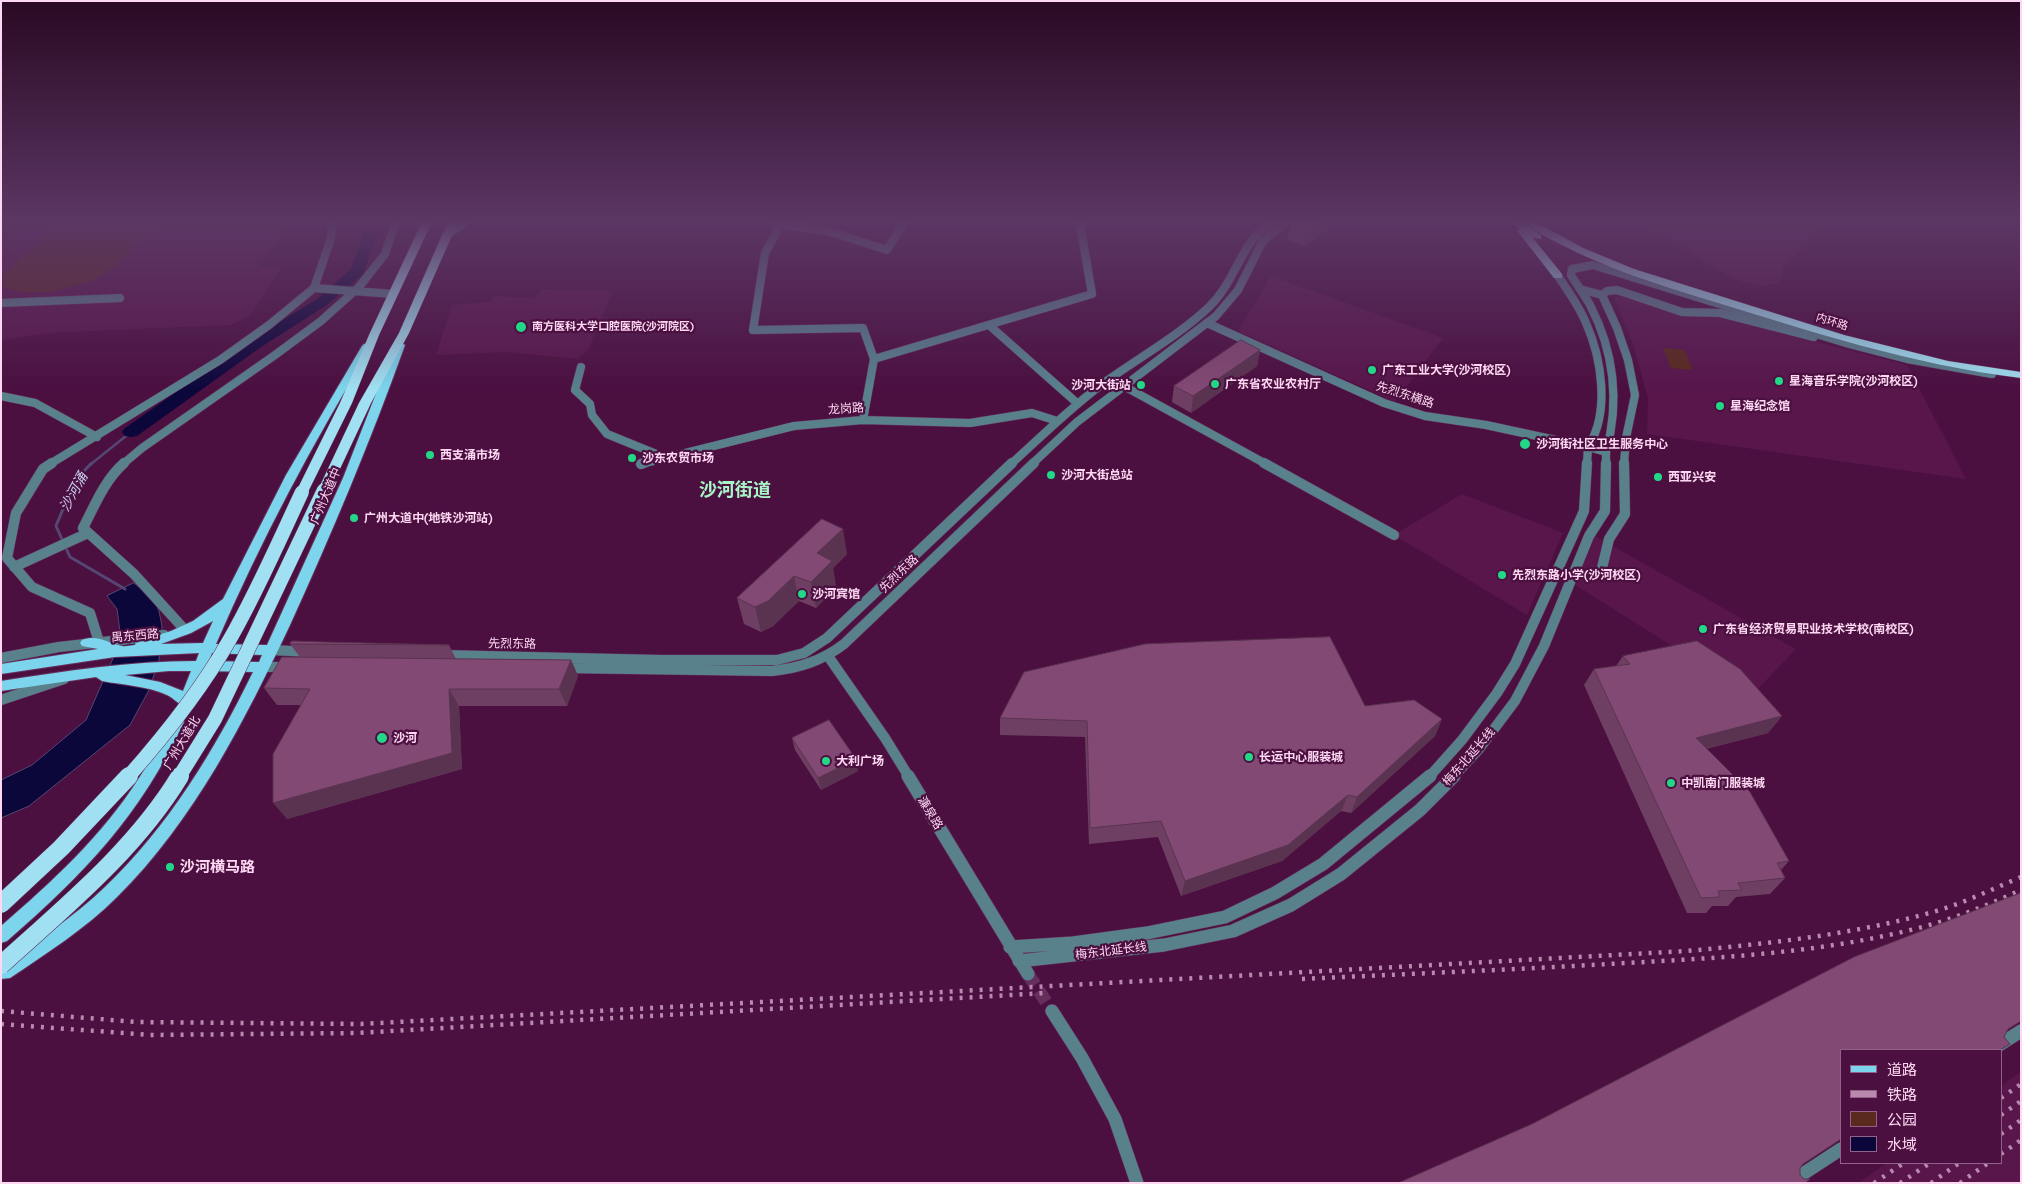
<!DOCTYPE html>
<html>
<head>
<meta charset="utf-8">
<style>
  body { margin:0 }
  #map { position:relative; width:2022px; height:1184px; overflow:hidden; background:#4b1040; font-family:Quicksand,"Noto Sans SC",sans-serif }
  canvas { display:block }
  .frame { position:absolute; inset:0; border:2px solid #fed8f3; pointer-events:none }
  .legend { position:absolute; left:1840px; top:1049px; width:162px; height:115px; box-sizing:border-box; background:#4b1040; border:1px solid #936088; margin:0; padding:6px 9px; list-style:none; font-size:15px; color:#fed8f3 }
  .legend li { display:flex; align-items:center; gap:10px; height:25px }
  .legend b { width:25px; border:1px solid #936088 }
</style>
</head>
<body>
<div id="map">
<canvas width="2022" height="1184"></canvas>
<div class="frame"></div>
<ul class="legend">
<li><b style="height:6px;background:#7cd5ec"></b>道路</li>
<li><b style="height:6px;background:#b98aae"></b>铁路</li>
<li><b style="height:14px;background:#592a1d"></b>公园</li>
<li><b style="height:14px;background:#0c073b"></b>水域</li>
</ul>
</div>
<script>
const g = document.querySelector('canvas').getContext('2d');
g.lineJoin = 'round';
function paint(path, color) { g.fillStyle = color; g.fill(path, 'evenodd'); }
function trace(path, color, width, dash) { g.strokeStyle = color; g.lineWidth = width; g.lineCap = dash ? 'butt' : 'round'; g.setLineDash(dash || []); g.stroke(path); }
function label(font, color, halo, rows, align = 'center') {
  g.font = font + ' Quicksand,"Noto Sans SC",sans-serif'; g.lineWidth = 4.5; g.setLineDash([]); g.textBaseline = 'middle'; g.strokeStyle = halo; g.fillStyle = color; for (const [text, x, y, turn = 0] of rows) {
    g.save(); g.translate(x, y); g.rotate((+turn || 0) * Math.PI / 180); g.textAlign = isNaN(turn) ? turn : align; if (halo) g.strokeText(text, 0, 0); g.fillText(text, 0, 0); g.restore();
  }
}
paint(new Path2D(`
  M1,224H292L258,267H282L249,317L230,325L48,333L1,340Z
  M1628,224H1828L1783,266V280L1778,283L1760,286L1737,280L1710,266L1673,241Z
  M1271,276L1313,291L1443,338L1395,402L1238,331Z
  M544,289L613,291L588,350L578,359L507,352L436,355L452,305L489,302L495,296L534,298Z
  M1614,297H1626L1682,315L1723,318L1907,365L1966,479L1647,434L1648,398L1633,344Z
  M1462,494L1563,533L1527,615L1394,535Z
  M1595,536L1796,649L1751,696L1574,584Z
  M2021,1072V1183H1858L1887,1163H2001V1086Z`), '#58164b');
paint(new Path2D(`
  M56,224H157L116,266L94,280L52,292H23L3,287L4,274Z
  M1663,348L1684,350L1693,370L1671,368Z`), '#592a1d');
const water = new Path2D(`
  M134,583L153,599L159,611L162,626L159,660L149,690L130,725L29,806L1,818V780L32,765L86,720L121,640L117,609L107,596Z`);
paint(water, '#0c073b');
trace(water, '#554672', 1);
trace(new Path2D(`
  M91,464L131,432`), '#554672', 2.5);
trace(new Path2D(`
  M92,463C74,478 65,505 56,526L70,557L125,589`), '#554672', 3);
paint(new Path2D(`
  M367,224H381L363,274L327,305L261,347L137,436L131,437L125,436L122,432L125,428L249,341L317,299L351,269Z`), '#0c073b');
trace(new Path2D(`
  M1028,974L1052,1011`), '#662e5b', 13, [13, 7]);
const minorFar2 = new Path2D(`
  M775,224L828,231L887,250L903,224
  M781,224L765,253L753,330L863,328L874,359
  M314,288L393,294
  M1580,289L1602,295
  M1,303L120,298
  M1207,323L1384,403L1425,416L1486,425L1588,447L1587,464
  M989,325L1077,403
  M581,367L575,390L590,404L592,415L607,434L666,458
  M1122,385L1266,464
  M1,396L35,403L97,437
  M863,420L874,359L1092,294L1080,224
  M50,464L220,360L269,325L314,288L331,238L332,224
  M123,464L142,448L275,355L321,321L359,287L385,254L395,224
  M641,464L794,426L863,420L970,423L1032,413L1057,421
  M1606,464V452
  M1624,464L1626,438L1635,395L1628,360L1617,328L1602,295L1607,291L1617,290L1682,312L1720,313L1814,337`);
const minorFar1 = new Path2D(`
  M52,463L43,469L16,513L7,558L32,587L90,613L99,642
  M124,463C104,481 95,505 83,528L134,574L185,630
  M1264,463L1394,535
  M641,464L644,463
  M14,567L88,533
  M1602,568L1609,539L1625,514L1624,463
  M828,656L885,738L909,777
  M1429,777L1462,740L1497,693L1515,664L1584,511L1587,463
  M1453,777L1479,749L1515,701L1544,646L1589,536L1605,511L1606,463`);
const minor = new Path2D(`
  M908,776L1028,974
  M1010,947L1073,943L1147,933L1225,917L1275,893L1323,864L1430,776
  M1019,961L1164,945L1233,931L1291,905L1341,874L1420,810L1454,776
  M1052,1011L1082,1058L1115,1119L1137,1183
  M1991,1050L2021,1031
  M1789,1183L1841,1149`);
const tertiaryFar1 = new Path2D(`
  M1558,276C1568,291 1579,306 1586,323C1602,359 1610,413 1588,447L1606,452C1620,402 1614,351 1590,305C1584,294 1577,285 1571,275L1572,269L1593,265L1849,344L1907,359L1992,374
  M1011,464C1042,436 1071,407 1105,382C1140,357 1178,336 1209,307C1235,282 1239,247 1268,224
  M1032,464L1077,422L1216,316L1238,290L1263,241L1284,224`);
const tertiary = new Path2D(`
  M272,650L309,652
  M441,655L661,660H777L804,653L827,638L1012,463
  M1,658L59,647L164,635
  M263,667H290
  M562,668L772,671C799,668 822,661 844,644L1034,463
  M1,700L64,679`);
const secondary = new Path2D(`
  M448,234L463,224`);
const primary = new Path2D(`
  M400,342L405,345C371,440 332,533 290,625C245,720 194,821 117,897C85,929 47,953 10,978L1,979V964C37,941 74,917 105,887C168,827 215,750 253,672L205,671L193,702L191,706C181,709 176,699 167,695C148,686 123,685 102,681L96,677L1,691V681C66,671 130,661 196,661L199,653L115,657L1,674V664L98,649L82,646L80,643L82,640C99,634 108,644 122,646C126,647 131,645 135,645L136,642L171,631L193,621L223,599L286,475L362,346L364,344H370L372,346C313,442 261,540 216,644L267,645L343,478L395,345ZM213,621L203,643L161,644L191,633ZM212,653L262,655L259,662L209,661ZM169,671H191L183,691L160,682L125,675Z
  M177,716L182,718L184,722C140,816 84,874 7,941L1,943V926C52,882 103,835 139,778C152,759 161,739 172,718Z`);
const trunk = new Path2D(`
  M421,224H431L379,335L352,403L308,492L302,496L298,495L296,492L340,403L369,335Z
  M447,224H457L409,333L371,403L330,490L328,493H320L318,490L359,403L399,333Z
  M1514,224H1525L1541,235V239L1532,237L1562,274V278H1554L1519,233L1517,231L1520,229Z
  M1528,224H1539L1583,248L1634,269L1844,335L1948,361L2021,372V378C1912,365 1810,331 1705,299C1656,284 1606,268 1560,244C1550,239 1536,232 1528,224Z`);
trace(minorFar2, '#68305d', 9);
trace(minorFar1, '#68305d', 11);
trace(minor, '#68305d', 14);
trace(tertiaryFar1, '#68305d', 9);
trace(tertiary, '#68305d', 11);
trace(secondary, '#68305d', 9);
trace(primary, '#68305d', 2);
trace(trunk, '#68305d', 1);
trace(minorFar2, '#58818c', 8);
trace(minorFar1, '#58818c', 10);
trace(minor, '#58818c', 13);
trace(tertiaryFar1, '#58818c', 8);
trace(tertiary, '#58818c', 10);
trace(secondary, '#6db0c2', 8);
paint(primary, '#7cd5ec');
paint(trunk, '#a0e0f2');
trace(new Path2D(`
  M1302,979C1404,974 1506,970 1608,964C1714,958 1822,954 1926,926C1959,917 1990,904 2021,890
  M1,1011L136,1022L361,1024L1687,951C1773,943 1860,934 1943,909C1970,900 1995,888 2021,877
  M1,1024L150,1035L357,1033L1045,993
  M2001,1098L2021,1084
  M2001,1115L2021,1101
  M2001,1134L2021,1120
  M2001,1154L2021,1140
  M1874,1183L1904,1163
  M1900,1183L1930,1163
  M1931,1183L1959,1163
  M1960,1183L1988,1163`), '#b98aae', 4.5, [3, 7]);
const trunkBridgeFar1 = new Path2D(`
  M128,777C166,734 202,689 230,639C257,592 279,541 302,492
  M179,777L215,719L324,490`);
const trunkBridge = new Path2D(`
  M1,904L61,848L129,776
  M1,965C65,907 135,850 180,776`);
trace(trunkBridgeFar1, '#68305d', 15, []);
trace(trunkBridge, '#68305d', 19, []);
trace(trunkBridgeFar1, '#a0e0f2', 14);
trace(trunkBridge, '#a0e0f2', 18);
paint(new Path2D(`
  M1290,224H1337L1304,246L1287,239Z
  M1260,350L1257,366L1191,413L1172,402L1174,386Z
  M847,554L833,568L836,587L816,608L799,601L773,626L761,632L744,624L737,598Z
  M290,644L449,645L456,659L571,660L578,676L567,706H459L462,769L287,819L300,705H277L264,688L300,657Z
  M1623,656L1782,716L1768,733L1706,749L1789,861L1781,870L1785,878L1770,894L1736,897L1728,906H1712L1706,913H1687L1584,685L1594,669L1616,666Z
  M1365,706L1442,719L1435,736L1351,813L1341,811L1282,861L1181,896L1158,837L1089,844L1085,737L1000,735V718Z
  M792,738L858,771L821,790L795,750Z`), '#6f3f63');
paint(new Path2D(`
  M1317,224H1337L1304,246L1307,230Z
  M1260,350L1257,366L1191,413L1193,396Z
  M843,529L847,554L833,568L836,587L816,608L811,582L817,553Z
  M794,576L799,601L773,626L761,632L755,607Z
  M571,660L578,676L567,706L559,689Z
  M449,689L459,706L462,769L287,819L273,803Z
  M1782,716L1768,733L1684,754L1696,738Z
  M1442,719L1435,736L1351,813L1357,797Z
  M856,759L858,771L821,790L818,778Z
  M1348,795L1341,811L1282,861L1181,896L1185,881Z`), '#5a3350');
const building = new Path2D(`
  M1291,224H1317L1307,230Z
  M1241,340L1260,350L1193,396L1174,386Z
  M822,519L843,529L817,553L832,561L811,582L794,576L768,601L755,607L737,598Z
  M1330,637L1365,706L1414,700L1442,719L1357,797L1348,795L1288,845L1185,881L1161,821L1090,828L1087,721L1000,718L1024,672L1145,644Z
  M292,641L324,642L449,645L290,644Z
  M1697,641L1740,669L1782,716L1696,738L1750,792L1789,861L1777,863L1785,878L1738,883L1742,890L1718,891L1720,897L1701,898L1594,669L1630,664L1623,656Z
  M282,657L571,660L559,689H449L452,753L273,803V754L310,689L264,688Z
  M829,720L856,759L818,778L792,738Z
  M2021,893V1021L2008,1029L2004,1037L2010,1044L2000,1050H1841V1139L1803,1164L1800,1168V1175L1804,1179H1810L1805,1183H1398L1532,1124L1854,957Z`);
paint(building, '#814973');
trace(building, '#5a3350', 1);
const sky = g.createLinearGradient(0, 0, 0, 390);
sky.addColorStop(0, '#290923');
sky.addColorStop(0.57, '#5b3764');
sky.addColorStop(1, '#5b376400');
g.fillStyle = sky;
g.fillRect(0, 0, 2022, 390);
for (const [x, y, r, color] of [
  [521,327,6,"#22d887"],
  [1372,370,5,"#22d887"],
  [1779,381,5,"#22d887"],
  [1215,384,5,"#22d887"],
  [1141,385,5,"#22d887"],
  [1720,406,5,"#22d887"],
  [1525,444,6,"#22d887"],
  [430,455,5,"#22d887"],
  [632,458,5,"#22d887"],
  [1051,475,5,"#22d887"],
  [1658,477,5,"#22d887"],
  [354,518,5,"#22d887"],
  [1502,575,5,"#22d887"],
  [802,594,5,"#22d887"],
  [1703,629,5,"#22d887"],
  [382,738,6,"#22d887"],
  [1249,757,5,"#22d887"],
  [826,761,5,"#22d887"],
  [1671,783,5,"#22d887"],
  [170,867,5,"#22d887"]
]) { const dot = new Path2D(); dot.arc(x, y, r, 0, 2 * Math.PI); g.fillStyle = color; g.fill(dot); trace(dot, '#4b1040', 2); }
label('11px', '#fed8f3', '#4b1040', [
  ["内环路",1832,322,17]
]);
label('bold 11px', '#fed8f3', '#4b1040', [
  ["南方医科大学口腔医院(沙河院区)",532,327]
], 'left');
label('bold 12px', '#fed8f3', '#4b1040', [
  ["广东工业大学(沙河校区)",1382,370],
  ["星海音乐学院(沙河校区)",1789,381],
  ["广东省农业农村厅",1225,384],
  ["沙河大街站",1131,385,"right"],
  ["星海纪念馆",1730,406],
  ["沙河街社区卫生服务中心",1536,444],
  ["西支涌市场",440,455],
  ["沙东农贸市场",642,458],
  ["沙河大街总站",1061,475],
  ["西亚兴安",1668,477],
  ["广州大道中(地铁沙河站)",364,518],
  ["先烈东路小学(沙河校区)",1512,575],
  ["沙河宾馆",812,594],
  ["广东省经济贸易职业技术学校(南校区)",1713,629],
  ["沙河",393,738],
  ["长运中心服装城",1259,757],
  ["大利广场",836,761],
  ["中凯南门服装城",1681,783]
], 'left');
label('12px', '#fed8f3', '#4b1040', [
  ["先烈东横路",1405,395,18],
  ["龙岗路",846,409,-4],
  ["广州大道中",326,496,-67],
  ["先烈东路",899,574,-44],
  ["禺东西路",135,636,-5],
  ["先烈东路",512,644,1],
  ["广州大道北",182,743,-59],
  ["梅东北延长线",1469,757,-49],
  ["濂泉路",930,813,59],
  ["梅东北延长线",1111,951,-7]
]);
label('italic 14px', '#c8cff2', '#4b1040', [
  ["沙河涌",74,492,-61]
]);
label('bold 15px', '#fed8f3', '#4b1040', [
  ["沙河横马路",180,867]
], 'left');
label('bold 18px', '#a8f5c6', '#4b1040', [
  ["沙河街道",735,491]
]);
</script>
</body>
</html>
